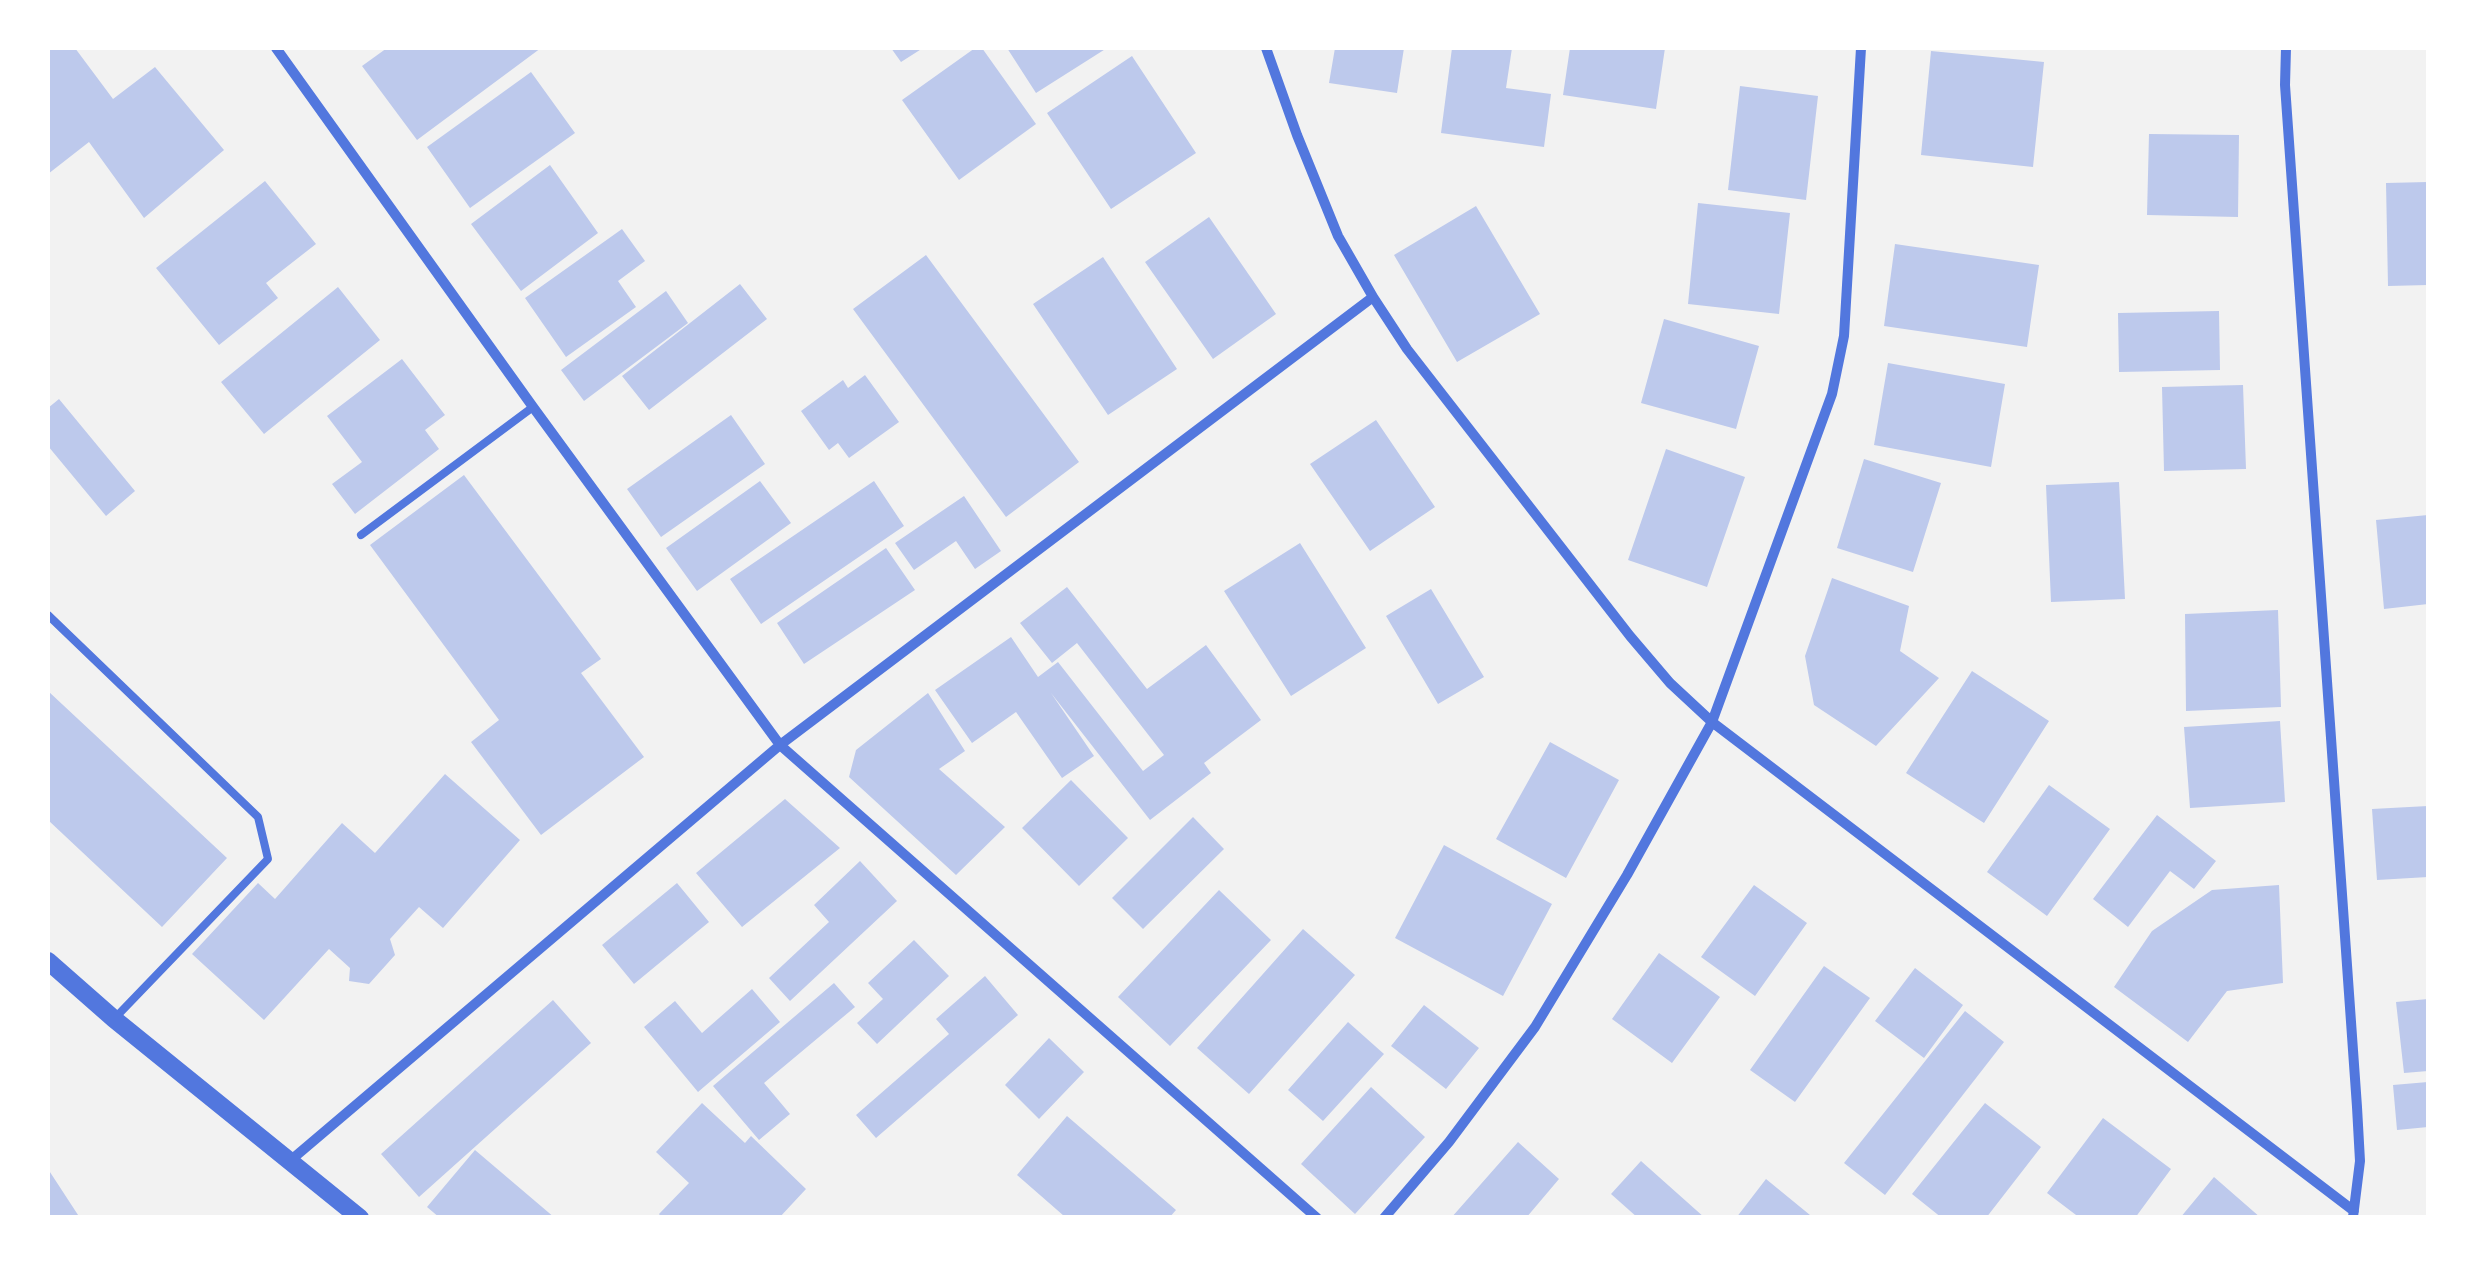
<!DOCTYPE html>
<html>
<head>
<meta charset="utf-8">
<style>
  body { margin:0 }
  #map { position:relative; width:2476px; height:1265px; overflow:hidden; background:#f2f2f2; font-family:"Roboto Condensed",sans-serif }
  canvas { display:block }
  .frame { position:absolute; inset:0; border:50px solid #fff; pointer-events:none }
</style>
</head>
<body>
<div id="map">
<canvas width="2476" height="1265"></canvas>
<div class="frame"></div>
</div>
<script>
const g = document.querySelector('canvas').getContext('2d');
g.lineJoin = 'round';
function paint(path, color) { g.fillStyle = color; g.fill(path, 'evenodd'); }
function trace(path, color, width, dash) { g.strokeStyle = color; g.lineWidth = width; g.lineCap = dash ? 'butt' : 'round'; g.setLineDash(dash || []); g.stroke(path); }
paint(new Path2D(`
  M48,48H75L113,99L155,67L224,150L144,218L89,142L48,174Z
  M387,48H541L417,140L362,66Z
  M891,48H923L901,62Z
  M975,48H982L1036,124L959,180L902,100Z
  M1007,48H1107L1036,93Z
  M1335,48H1404L1397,93L1329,83Z
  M1452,48H1512L1506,88L1551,94L1544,147L1441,133Z
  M1570,48H1665L1656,109L1563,95Z
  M1931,51L2044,62L2033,167L1921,155Z
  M1132,56L1196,153L1111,209L1047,113Z
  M531,72L575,133L470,208L427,147Z
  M1740,86L1818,96L1806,200L1728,190Z
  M2149,134L2239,135L2238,217L2147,215Z
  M550,165L598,233L521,291L471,224Z
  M265,181L316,244L266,283L278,298L219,345L156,268Z
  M2428,182V285L2388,286L2386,183Z
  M1698,203L1790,213L1779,314L1688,304Z
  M1476,206L1540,314L1457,362L1394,255Z
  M1209,217L1276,314L1213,359L1145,262Z
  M622,229L645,261L618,281L636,307L566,357L525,298Z
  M1895,244L2039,265L2027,347L1884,326Z
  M926,255L1079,462L1006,517L853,309Z
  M1103,257L1177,369L1108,415L1033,304Z
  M740,284L767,319L649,410L622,376Z
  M338,287L380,340L264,434L221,382Z
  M666,291L688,323L584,401L561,370Z
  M2219,311L2220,370L2119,372L2118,313Z
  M1664,319L1759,346L1736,429L1641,403Z
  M402,359L445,415L425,430L439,449L355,514L332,484L362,462L327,416Z
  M1888,363L2005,384L1991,467L1874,445Z
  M865,375L899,422L849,458L838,443L829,450L801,411L843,380L848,388Z
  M2243,385L2246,469L2164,471L2162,387Z
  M59,399L135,491L106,516L48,446V408Z
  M731,415L765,464L661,537L627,489Z
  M1376,420L1435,507L1370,551L1310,464Z
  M1666,449L1745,477L1707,587L1628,560Z
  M1864,459L1941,483L1913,572L1837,548Z
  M464,475L601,659L581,673L644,757L541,835L471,742L499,720L370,545Z
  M760,481L791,523L697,591L666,548Z
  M874,481L904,526L761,624L730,579Z
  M2119,482L2125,599L2051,602L2046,485Z
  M964,496L1001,551L975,569L956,541L914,570L895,543Z
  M2428,515V604L2384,609L2376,520Z
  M1300,543L1366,648L1291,696L1224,591Z
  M886,548L915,590L804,664L777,623Z
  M1832,578L1909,606L1900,651L1939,678L1876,746L1814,705L1805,656Z
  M1067,587L1147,689L1206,645L1261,720L1204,763L1211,773L1150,820L1051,693L1094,756L1062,778L1016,712L972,743L935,690L1011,637L1038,677L1058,662L1143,771L1164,755L1077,643L1052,663L1020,623Z
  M1431,589L1484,677L1438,704L1386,616Z
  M2278,610L2281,707L2186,711L2185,614Z
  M1972,671L2049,721L1984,823L1906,773Z
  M48,691L227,858L162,927L48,820Z
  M928,693L965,751L939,769L1005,827L956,875L849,777L856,750Z
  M2280,721L2285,802L2190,808L2184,727Z
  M1550,742L1619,780L1566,878L1496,839Z
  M445,774L520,840L443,928L419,907L390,939L395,955L369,984L349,981L350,968L329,949L264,1020L192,954L258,883L275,899L342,823L375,853Z
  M1071,780L1128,838L1079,886L1022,828Z
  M2049,785L2110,829L2047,916L1987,872Z
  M785,799L840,848L742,927L696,873Z
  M2428,806V877L2377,880L2372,809Z
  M2157,815L2216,861L2194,889L2170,871L2128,927L2093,899Z
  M1193,817L1224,849L1143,929L1112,898Z
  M1444,845L1552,904L1503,996L1395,938Z
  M860,861L897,901L790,1001L769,978L829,922L814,905Z
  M677,883L709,922L634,984L602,945Z
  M1754,885L1807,923L1755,996L1701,957Z
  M2279,885L2283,983L2227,991L2188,1042L2114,987L2152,931L2212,890Z
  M1219,890L1271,940L1170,1046L1118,997Z
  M1303,929L1355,975L1249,1094L1197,1048Z
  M914,940L949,976L877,1044L857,1023L883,999L868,983Z
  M1659,953L1720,997L1672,1063L1612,1019Z
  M1824,966L1870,998L1795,1102L1750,1070Z
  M1915,968L1963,1005L1924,1058L1875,1021Z
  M985,976L1018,1015L876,1138L856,1115L949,1034L936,1019Z
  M834,983L855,1007L764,1083L790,1114L759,1140L713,1086Z
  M752,989L780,1022L698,1092L644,1027L675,1001L702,1033Z
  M2428,999V1071L2404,1073L2396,1002Z
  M553,1000L591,1043L419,1197L381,1154Z
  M1424,1005L1479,1048L1446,1089L1391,1046Z
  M1965,1011L2004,1042L1885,1195L1844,1163Z
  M1348,1022L1384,1054L1323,1121L1288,1090Z
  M1049,1038L1084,1072L1039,1119L1005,1085Z
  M2428,1082V1127L2397,1130L2393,1085Z
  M1371,1087L1425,1137L1355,1214L1301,1164Z
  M702,1103L745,1143L751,1136L806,1189L779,1218H662L659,1214L689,1183L656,1152Z
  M1985,1103L2041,1147L1986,1218H1942L1912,1194Z
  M1067,1116L1176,1210L1169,1218H1062L1064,1216L1017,1175Z
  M2103,1118L2171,1169L2135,1218H2080L2047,1193Z
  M1518,1142L1559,1179L1526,1218H1451Z
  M475,1150L555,1218H440L427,1207Z
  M1641,1161L1705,1218H1638L1611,1194Z
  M48,1169L80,1218H48Z
  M2214,1177L2261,1218H2180Z
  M1766,1179L1810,1215L1808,1218H1736Z`), '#bdc9ec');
trace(new Path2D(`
  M361,535L533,407
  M48,615L258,817L268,859L114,1019`), '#5277de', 8);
trace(new Path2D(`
  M276,48L533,407L780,745L1317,1218
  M1266,48L1297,135L1338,236L1373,297L1407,349L1630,636L1670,683L1712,722L2354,1211
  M2286,48L2285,85L2357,1107L2360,1161L2353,1217
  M291,1160L780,745L1373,297
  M1384,1218L1449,1142L1535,1027L1627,875L1712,722L1832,394L1844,336L1861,48`), '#5277de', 10);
trace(new Path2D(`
  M48,961L114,1019L360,1218`), '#5277de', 18);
</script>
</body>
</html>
